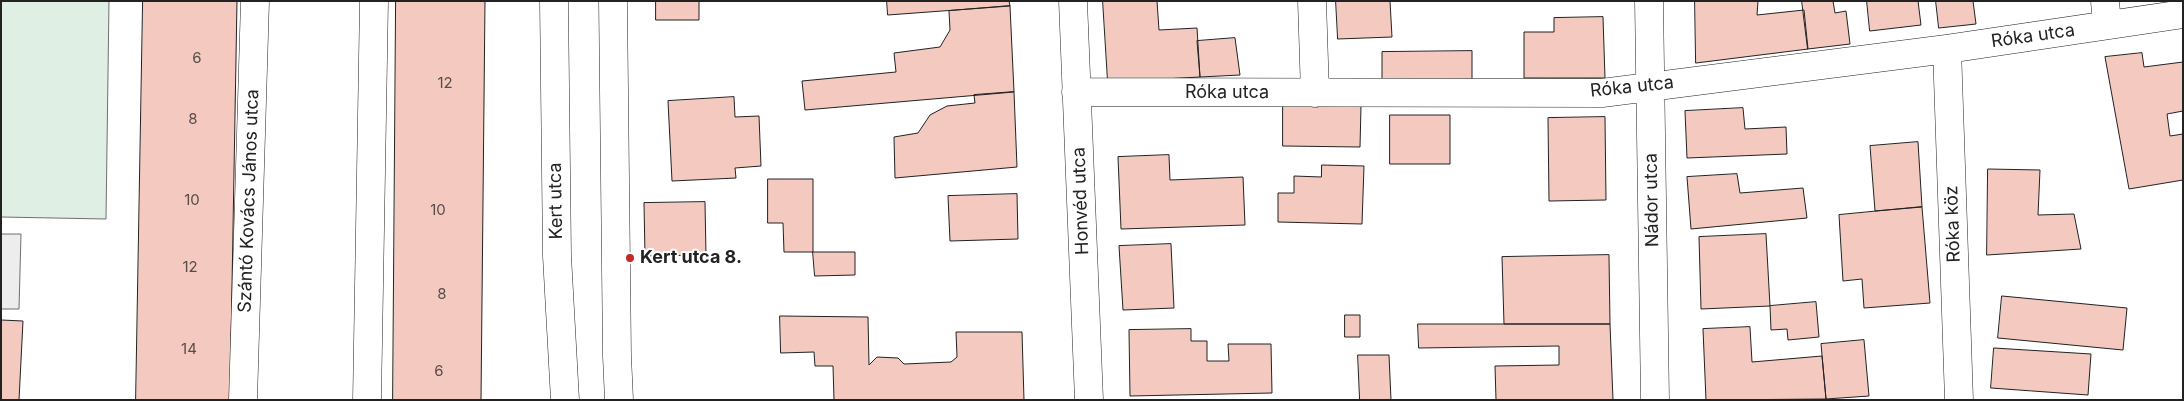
<!DOCTYPE html>
<html>
<head>
<meta charset="utf-8">
<style>
  body { margin:0 }
  #map { position:relative; width:2184px; height:401px; overflow:hidden; background:#fff; font-family:Inter,sans-serif }
  canvas { display:block }
  .frame { position:absolute; inset:0; border:2px solid #222; pointer-events:none }
</style>
</head>
<body>
<div id="map">
<canvas width="2184" height="401"></canvas>
<div class="frame"></div>
</div>
<script>
const g = document.querySelector('canvas').getContext('2d');
g.lineJoin = 'round';
function paint(path, color) { g.fillStyle = color; g.fill(path, 'evenodd'); }
function trace(path, color, width, dash) { g.strokeStyle = color; g.lineWidth = width; g.lineCap = dash ? 'butt' : 'round'; g.setLineDash(dash || []); g.stroke(path); }
function label(font, color, halo, rows, align = 'center') {
  g.font = font + ' Inter,sans-serif'; g.lineWidth = 4; g.setLineDash([]); g.textBaseline = 'middle'; g.strokeStyle = halo; g.fillStyle = color; for (const [text, x, y, turn = 0] of rows) {
    g.save(); g.translate(x, y); g.rotate((+turn || 0) * Math.PI / 180); g.textAlign = isNaN(turn) ? turn : align; if (halo) g.strokeText(text, 0, 0); g.fillText(text, 0, 0); g.restore();
  }
}
const green = new Path2D(`
  M1,1H109L106,219L1,217Z`);
paint(green, '#e0efe3');
trace(green, '#6f6f6f', 1);
const parking = new Path2D(`
  M1,234H21L19,309H1Z`);
paint(parking, '#ededed');
trace(parking, '#6f6f6f', 1);
const building = new Path2D(`
  M143,1H237L230,400H136Z
  M396,1H485L481,400H393Z
  M656,1H699V20H656Z
  M887,1H1009L1010,6L888,15Z
  M1103,1H1157L1159,30L1197,28L1200,77L1108,82Z
  M1336,1H1390L1392,37L1338,39Z
  M1695,1H1758L1757,15L1804,10L1808,49L1696,63Z
  M1802,1H1833L1835,13L1846,11L1850,44L1808,49Z
  M1867,1H1918L1921,25L1870,31Z
  M1936,1H1973L1976,24L1939,28Z
  M1010,6L1014,92L805,110L802,81L896,72L894,53L940,47L950,30L949,11Z
  M1603,17L1605,78H1524V32H1554V18Z
  M1235,38L1240,75L1200,77L1197,41Z
  M1472,51V88H1382V52Z
  M2142,53L2144,67L2183,62V111L2167,114L2170,136L2183,134V180L2129,189L2105,57Z
  M1014,92L1017,167L895,178L894,137L918,133L930,115L947,106L975,103L974,95Z
  M734,97L735,117L759,116L761,166L735,168L736,178L672,181L668,101Z
  M1283,105L1361,106L1360,147L1283,146Z
  M1743,108L1745,129L1786,127L1787,154L1687,158L1685,111Z
  M1390,115H1450V164H1390Z
  M1605,117L1606,200L1549,201L1548,118Z
  M1918,142L1922,207L1875,211L1870,146Z
  M1169,155L1170,180L1243,177L1245,225L1121,229L1118,157Z
  M1322,165L1364,166L1362,224L1278,222V193H1294V176L1321,177Z
  M1988,169L2040,170L2038,215L2074,214L2081,249L1987,255Z
  M1737,174L1740,193L1803,188L1807,218L1691,229L1687,177Z
  M768,179H813V252H784L783,223H768Z
  M1017,194L1018,239L950,241L948,196Z
  M705,202L706,255L645,256L644,203Z
  M1922,207L1930,303L1864,308L1862,279L1843,281L1839,215Z
  M1766,234L1770,306L1701,309L1699,237Z
  M1171,244L1174,308L1123,310L1119,246Z
  M813,252H855V275L815,276Z
  M1609,255L1610,324H1504L1502,257Z
  M2002,296L2127,308L2123,350L1998,338Z
  M1816,302L1819,337L1788,340L1787,329L1771,330L1770,306Z
  M1345,315H1360V337H1345Z
  M780,316L868,317L869,365L877,357L898,358L904,364L951,362L957,357L956,332H1022L1024,400H834L833,366H815L814,352L781,353Z
  M1,320L23,321L19,400H1Z
  M1418,324H1610L1613,400H1496L1495,366L1559,365V346L1419,348Z
  M1750,327L1752,362L1822,356L1826,399L1706,400L1703,329Z
  M1191,329V341H1207V361H1229L1228,344H1271L1272,393L1130,396L1129,330Z
  M1864,340L1869,396L1826,399L1821,344Z
  M1994,348L2091,354L2088,395L1991,388Z
  M1358,355H1389L1391,400H1360Z`);
paint(building, '#f3c9c0');
trace(building, '#222', 1);
const street = new Path2D(`
  M1073,1L1089,400
  M1312,1L1315,93
  M1649,1L1655,400
  M2105,1L2107,25
  M1947,49L1959,400
  M1076,92L1602,93L1947,49L2183,14
  M243,400L255,1
  M367,400L374,1`);
const primary = new Path2D(`
  M554,1L557,256L565,400
  M613,1L617,356L619,400`);
trace(street, '#222', 29);
trace(primary, '#222', 29);
trace(street, '#fff', 28);
trace(primary, '#fff', 28);
for (const [x, y, r, color] of [
  [630,258,5,"#c62828"]
]) { const dot = new Path2D(); dot.arc(x, y, r, 0, 2 * Math.PI); g.fillStyle = color; g.fill(dot); trace(dot, '#fff', 2); }
label('15px', '#564c4a', null, [
  ["6",197,58],
  ["12",445,83],
  ["8",193,119],
  ["10",192,200],
  ["10",438,210],
  ["12",190,267],
  ["8",442,294],
  ["14",189,349],
  ["6",439,371]
]);
label('18px', '#222', '#fff', [
  ["Róka utca",2033,36,-8],
  ["Róka utca",1632,87,-6],
  ["Róka utca",1227,93],
  ["Nádor utca",1652,200,-91],
  ["Szántó Kovács János utca",249,201,-88],
  ["Kert utca",556,201,-91],
  ["Honvéd utca",1081,201,-92],
  ["Róka köz",1953,224,-92]
]);
label('bold 18px', '#222', '#fff', [
  ["Kert utca 8.",640,258]
], 'left');
</script>
</body>
</html>
